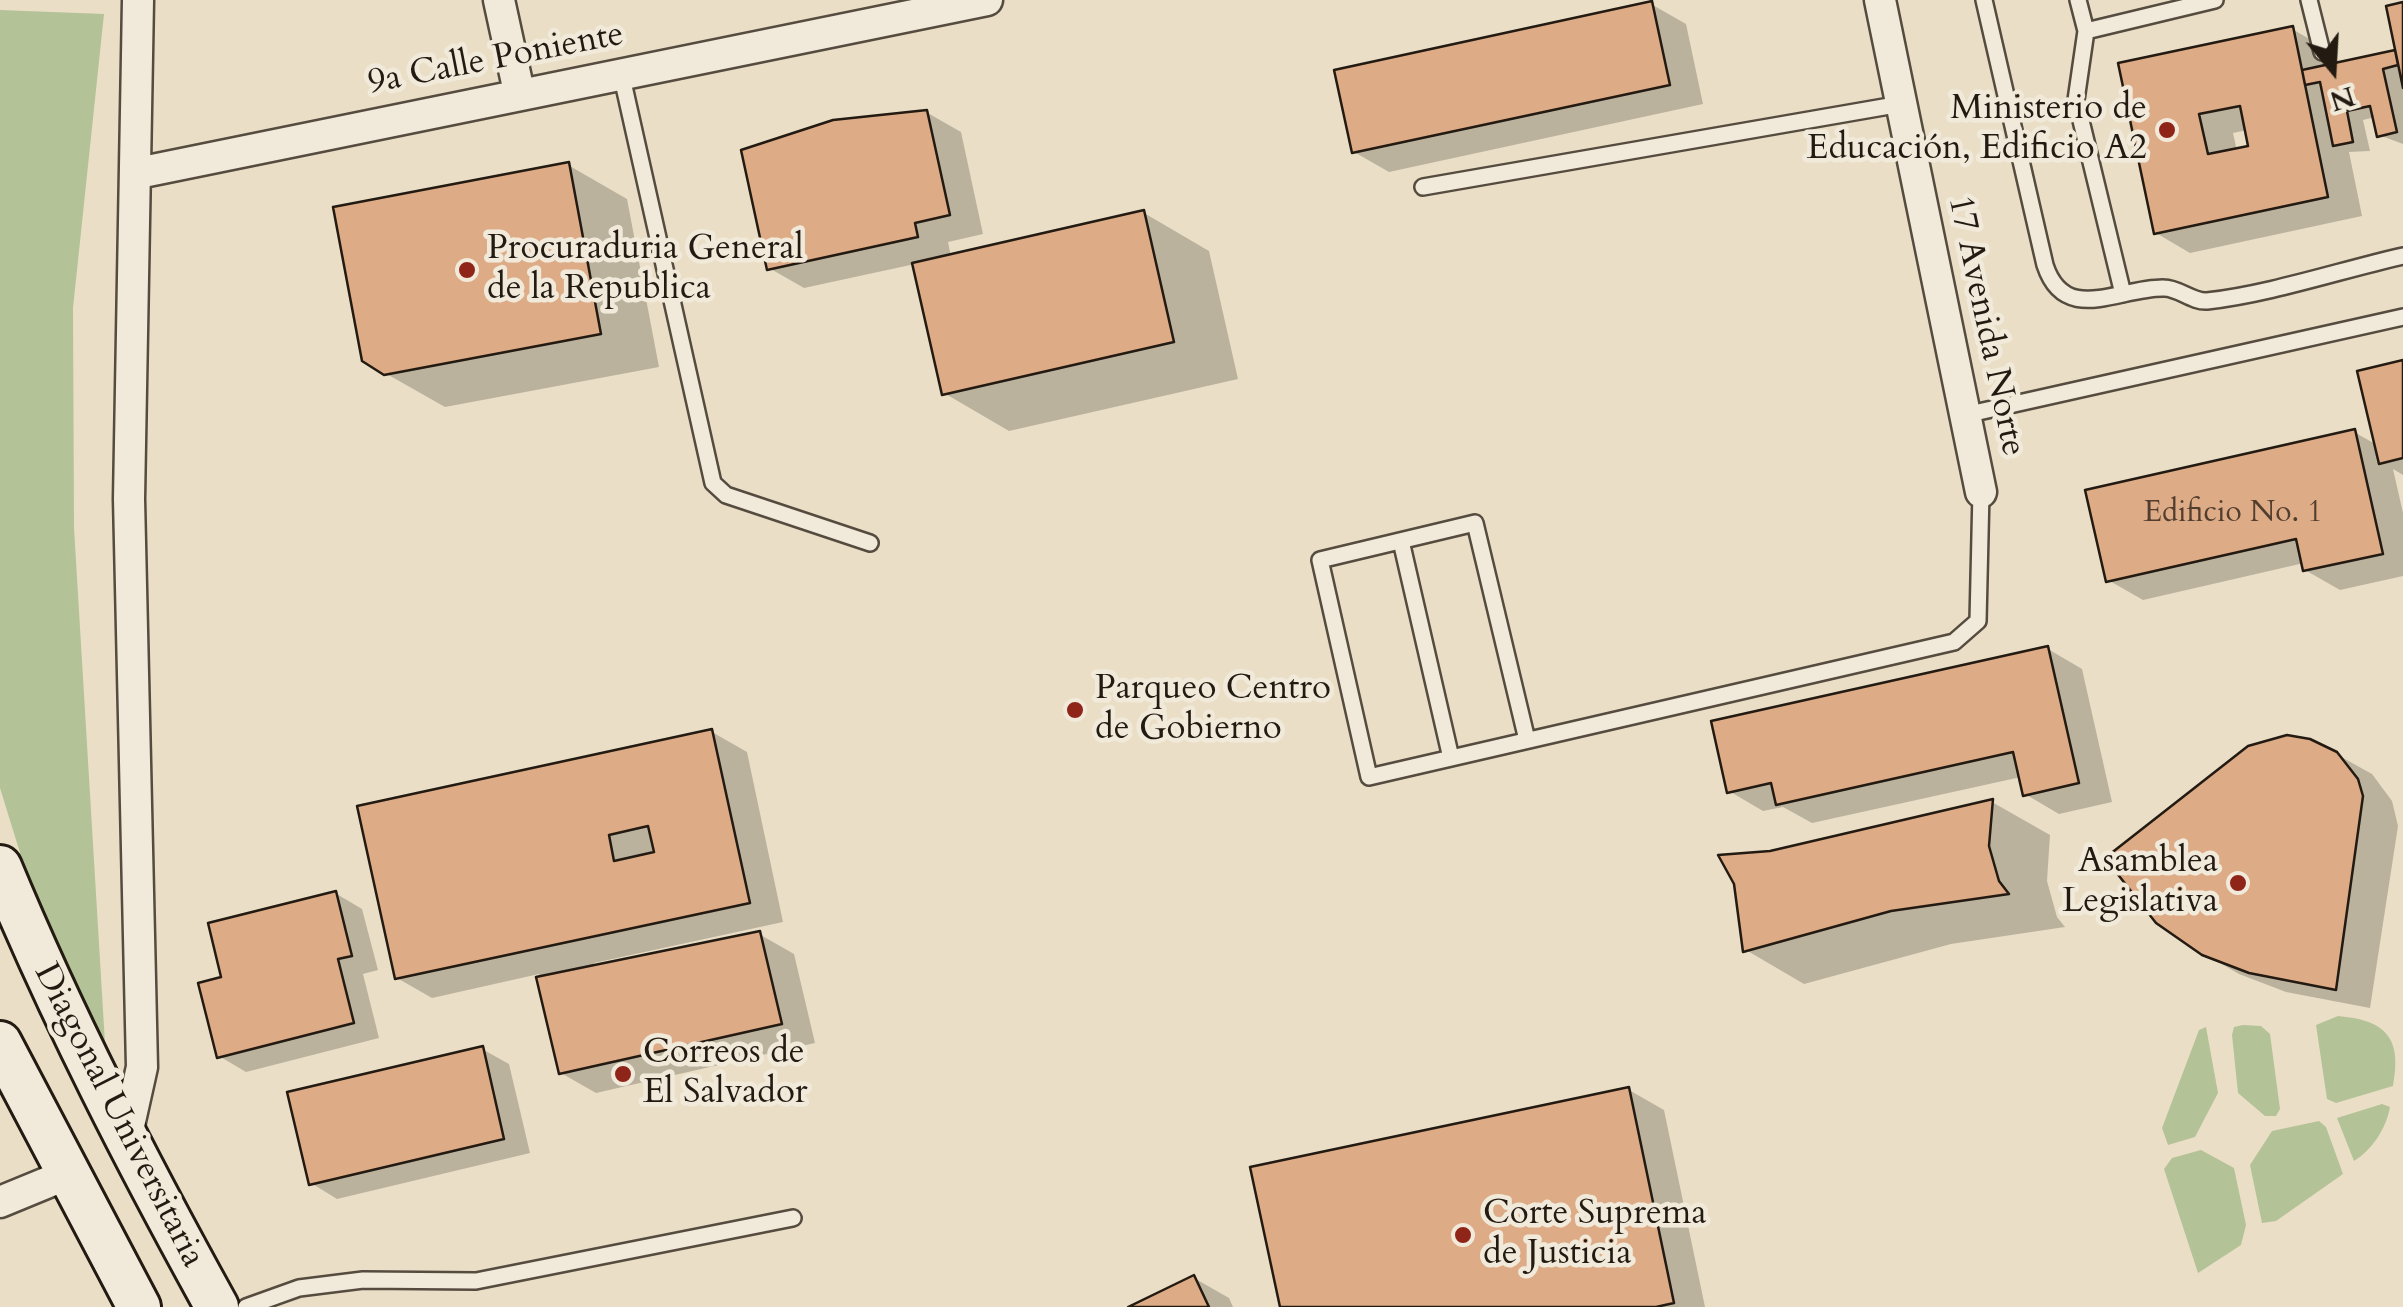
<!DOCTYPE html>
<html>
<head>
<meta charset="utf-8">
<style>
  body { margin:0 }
  #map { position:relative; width:2403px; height:1307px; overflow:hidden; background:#eadfc6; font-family:Cardo,serif }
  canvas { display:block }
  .north { position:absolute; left:2283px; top:20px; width:100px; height:100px; -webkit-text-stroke:8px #f1eada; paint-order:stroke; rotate:162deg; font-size:28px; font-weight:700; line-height:40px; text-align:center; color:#231a12 }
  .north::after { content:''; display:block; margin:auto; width:35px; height:45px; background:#231a12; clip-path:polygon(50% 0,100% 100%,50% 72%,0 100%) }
</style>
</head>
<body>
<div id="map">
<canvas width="2403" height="1307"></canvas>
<div class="north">N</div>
</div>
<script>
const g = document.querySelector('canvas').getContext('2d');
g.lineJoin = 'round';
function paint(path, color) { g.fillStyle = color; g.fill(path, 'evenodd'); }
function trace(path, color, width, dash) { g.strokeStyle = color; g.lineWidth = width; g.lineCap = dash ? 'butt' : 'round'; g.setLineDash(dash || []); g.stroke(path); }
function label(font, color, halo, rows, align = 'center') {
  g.font = font + ' Cardo,serif'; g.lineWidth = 9; g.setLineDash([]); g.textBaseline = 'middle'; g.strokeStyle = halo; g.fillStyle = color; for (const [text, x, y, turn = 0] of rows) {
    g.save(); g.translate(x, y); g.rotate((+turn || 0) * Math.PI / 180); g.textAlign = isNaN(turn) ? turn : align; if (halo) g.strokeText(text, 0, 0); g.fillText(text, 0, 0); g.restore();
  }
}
paint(new Path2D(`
  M0,10L104,14L73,308L74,528L106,1060L46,937L0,788Z
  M2338,1016C2383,1020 2403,1035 2393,1086L2336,1103L2327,1099L2316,1025Z
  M2243,1025L2261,1026L2270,1034L2280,1109L2276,1116H2265L2238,1093L2232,1035L2234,1027Z
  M2206,1027L2218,1093L2195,1137L2168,1145L2162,1128L2199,1030Z
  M2382,1104L2390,1107C2386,1129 2372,1150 2354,1161L2337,1118Z
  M2319,1121L2326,1127L2343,1174L2276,1221L2262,1223L2250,1165L2272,1131Z
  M2201,1150L2234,1168L2246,1225L2241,1245L2198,1273L2164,1169L2172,1158Z`), '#b4c297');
paint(new Path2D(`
  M1651,4L1686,24L1703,104L1389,172L1354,152Z
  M2403,5V144L2379,135L2375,117L2363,120L2370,151L2349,152L2362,216L2190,253L2156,233L2121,65L2292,29L2327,49L2331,66L2398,55ZM2247,130L2251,148L2237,151L2233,133Z
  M926,112L961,132L983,234L948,242L951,257L1144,213L1209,251L1238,379L1009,431L944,393L915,264L804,288L769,268Z
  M568,165L627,199L659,367L445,407L385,373Z
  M2403,363V475L2393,469L2403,513V576L2340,590L2305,570L2304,563L2143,600L2108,580L2354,432L2377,445Z
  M2048,649L2082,669L2112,802L2059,814L2025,794L2021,777L1812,823L1783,807L1763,811L1729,791Z
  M712,732L747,752L783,922L594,963L595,967L759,934L794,954L815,1043L596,1093L561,1073L539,974L432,998L397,978Z
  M2336,754L2372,774L2392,801L2398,826L2370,1008L2286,992L2239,974L2203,953Z
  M1992,802L2050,835L2047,881L2057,917L2065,927L1951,944L1804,984L1746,950Z
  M335,893L362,909L378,970L363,974L379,1038L246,1072L219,1056L224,979Z
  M482,1049L509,1064L530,1153L337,1199L311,1183Z
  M1629,1090L1664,1110L1705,1307H1283Z
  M1194,1278L1229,1298L1233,1307H1134Z`), '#0003');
const building = new Path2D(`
  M1652,1L1670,85L1352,153L1334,70Z
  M2403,2V88L2386,6Z
  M2293,26L2328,197L2154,234L2118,63ZM2240,106L2248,146L2208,154L2199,114Z
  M2395,50L2398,65L2383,69L2397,132L2377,137L2370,106L2347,111L2353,142L2333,146L2320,82L2305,85L2302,70Z
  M927,110L950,215L915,223L918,237L767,270L741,150L833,120Z
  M569,162L601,334L384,375L362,361L333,207Z
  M1144,210L1174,342L942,395L912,263Z
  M2403,360V458L2379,464L2357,371Z
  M2355,429L2383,554L2303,571L2296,539L2106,582L2085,490Z
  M2048,646L2079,783L2023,796L2013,752L1776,805L1771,783L1727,793L1711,721Z
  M712,729L750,903L395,979L357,806ZM648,826L654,852L614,861L609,835Z
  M2287,735L2310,739L2337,752L2358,779L2363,796L2336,990L2249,973L2202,955L2156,923L2105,858L2248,746Z
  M1993,799L1989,846L1999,881L2009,894L1891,911L1743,952L1734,884L1718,855L1770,851Z
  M336,891L352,956L338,959L354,1023L217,1058L198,983L221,977L208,923Z
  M760,931L782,1024L559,1074L536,977Z
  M483,1046L504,1139L309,1185L287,1092Z
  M1629,1087L1674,1303L1656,1307H1280L1250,1167Z
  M1194,1275L1209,1307H1128Z`);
paint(building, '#ddab86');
trace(building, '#231a12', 2.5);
const lane = new Path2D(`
  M1984,0L2045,265C2065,326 2119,287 2164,288C2179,288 2192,302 2207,301C2270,294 2341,270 2403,256
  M2078,0L2086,31L2076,100L2123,294
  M2309,0L2322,52
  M2086,31L2215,0
  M621,73L713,483L726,495L870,543
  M1423,187L1901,104
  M1965,415L2403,317
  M1401,541L1451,758
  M1527,740L1475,523L1320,560L1369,777L1954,642L1978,621L1981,492
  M246,1307L299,1288L363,1280L476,1281L793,1218`);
const street = new Path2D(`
  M499,0L519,92
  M1880,0L1981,492
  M138,173L987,0
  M126,1139L142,1067L129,499L138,0
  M0,1202L68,1174`);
const secondary = new Path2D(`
  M0,867C63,1019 138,1164 217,1307
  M0,1043L139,1307`);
trace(lane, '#554b3f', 20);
trace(street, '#554b3f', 35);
trace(secondary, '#231a12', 48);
trace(lane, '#f1eada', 15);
trace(street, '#f1eada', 30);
trace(secondary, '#f1eada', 42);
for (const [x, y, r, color] of [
  [2167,130,10,"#8f2418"],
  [467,270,10,"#8f2418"],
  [1075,710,10,"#8f2418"],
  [2238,883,10,"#8f2418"],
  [623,1074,10,"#8f2418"],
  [1463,1235,10,"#8f2418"]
]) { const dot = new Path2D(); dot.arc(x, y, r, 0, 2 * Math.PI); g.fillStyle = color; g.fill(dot); trace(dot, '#f1eada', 4); }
label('30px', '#523e2f', null, [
  ["Edificio No. 1",2233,514]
]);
label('35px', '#231a12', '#f1eada', [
  ["9a Calle Poniente",496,60,-11],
  ["17 Avenida Norte",1985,326,78],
  ["Diagonal Universitaria",118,1116,63]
]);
label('35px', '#231a12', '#f1eada', [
  ["Ministerio de",2147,110,"right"],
  ["Educación, Edificio A2",2147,150,"right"],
  ["Procuraduria General",487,250],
  ["de la Republica",487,290],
  ["Parqueo Centro",1095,690],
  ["de Gobierno",1095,730],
  ["Asamblea",2218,863,"right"],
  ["Legislativa",2218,903,"right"],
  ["Correos de",643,1054],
  ["El Salvador",643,1094],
  ["Corte Suprema",1483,1215],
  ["de Justicia",1483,1255]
], 'left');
</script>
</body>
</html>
